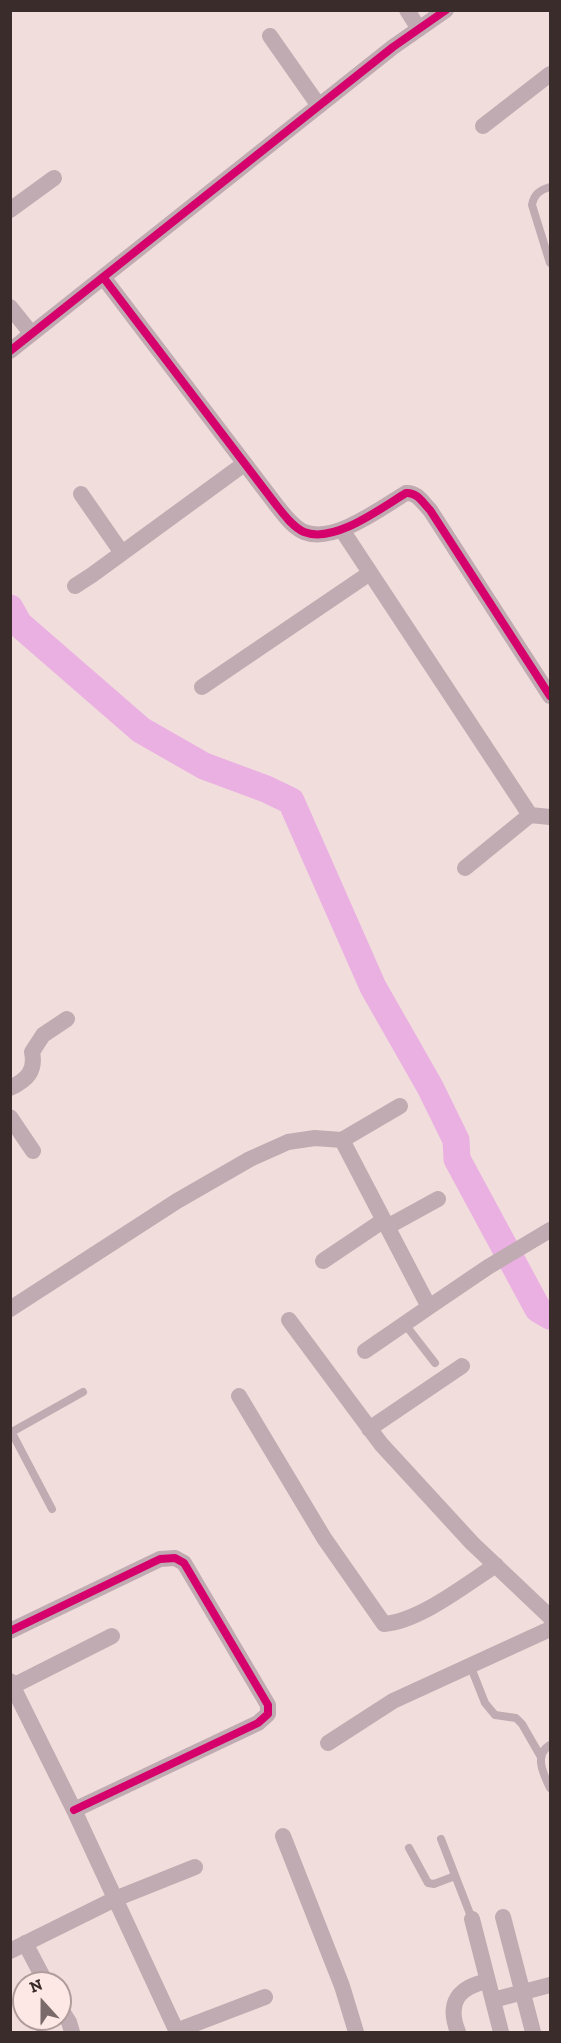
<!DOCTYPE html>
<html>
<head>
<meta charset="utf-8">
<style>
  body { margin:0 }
  #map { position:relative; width:561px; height:2043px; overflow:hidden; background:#f1dedc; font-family:"Zilla Slab",serif }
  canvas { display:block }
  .frame { position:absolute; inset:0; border:12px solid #3a2c2b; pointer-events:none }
  .north { position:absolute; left:12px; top:1971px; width:60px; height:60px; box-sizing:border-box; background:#fee8e6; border:2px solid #b09d9b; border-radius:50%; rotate:339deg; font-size:16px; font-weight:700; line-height:24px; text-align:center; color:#3a2c2b }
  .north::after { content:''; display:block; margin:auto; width:21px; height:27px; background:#7a6a69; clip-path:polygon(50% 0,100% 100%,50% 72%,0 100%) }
</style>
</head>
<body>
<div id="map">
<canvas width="561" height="2043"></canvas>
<div class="frame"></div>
<div class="north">N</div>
</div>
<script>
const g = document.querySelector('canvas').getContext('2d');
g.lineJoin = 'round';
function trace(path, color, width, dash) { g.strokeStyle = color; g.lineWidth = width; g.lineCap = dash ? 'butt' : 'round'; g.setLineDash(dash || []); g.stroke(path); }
trace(new Path2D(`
  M10,608L19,624L141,730L204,766L266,789L291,801L373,987L430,1087L456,1140L457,1159L538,1309L550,1316`), '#eab0e2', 27);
trace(new Path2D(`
  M550,187C540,190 534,194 532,205L550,263
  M404,1323L435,1363
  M10,1433L83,1392
  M12,1433L52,1509
  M470,1665L485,1703L495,1715L516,1718L522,1724L541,1757
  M550,1745C533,1755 544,1775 550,1788
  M441,1839L472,1919
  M409,1848L428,1883L434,1884L455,1876`), '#c1abb2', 8);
trace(new Path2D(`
  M407,10L419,29
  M270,36L319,106
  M483,126L550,74
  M10,210L54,178
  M103,277L277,506C284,515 293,527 304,532C334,544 381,508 406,493C417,492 423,503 430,510L550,696
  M10,307L31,333
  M10,351L393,47L446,10
  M81,494L122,553
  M342,530L530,815L550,817
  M75,586L92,575L244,464
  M202,687L370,573
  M465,868L530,815
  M10,1088C27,1080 36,1071 32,1052L43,1035L67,1019
  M10,1117L33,1151
  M342,1140L429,1307L488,1267L550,1230
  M387,1227L438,1199
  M323,1261L384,1220
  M10,1309L177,1201L250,1159L288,1142L315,1138L342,1140L400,1106
  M289,1320L381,1444L472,1543L550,1617
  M365,1351L429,1307
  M239,1396L324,1538L384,1624C420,1621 465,1585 496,1565
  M369,1429L462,1366
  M10,1631L160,1559L175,1558L184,1563L268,1705V1714L258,1723L74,1810
  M10,1681L74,1810L177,2032
  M13,1686L112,1636
  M328,1743L393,1701L550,1629
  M283,1836L342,1986L356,2032
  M503,1917L533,2032
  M472,1919L501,2032
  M25,1943L46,1983
  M10,1951L115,1899L195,1867
  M493,2000L550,1985
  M60,2008L69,2022L72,2032
  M176,2031L265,1997
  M458,2032C446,2002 459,1987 488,1981`), '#c1abb2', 16);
trace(new Path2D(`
  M103,277L277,506C284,515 293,527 304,532C334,544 381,508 406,493C417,492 423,503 430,510L550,696
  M10,351L393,47L446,10
  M10,1631L160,1559L175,1558L184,1563L268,1705V1714L258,1723L74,1810`), '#d6006c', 8);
</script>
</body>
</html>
